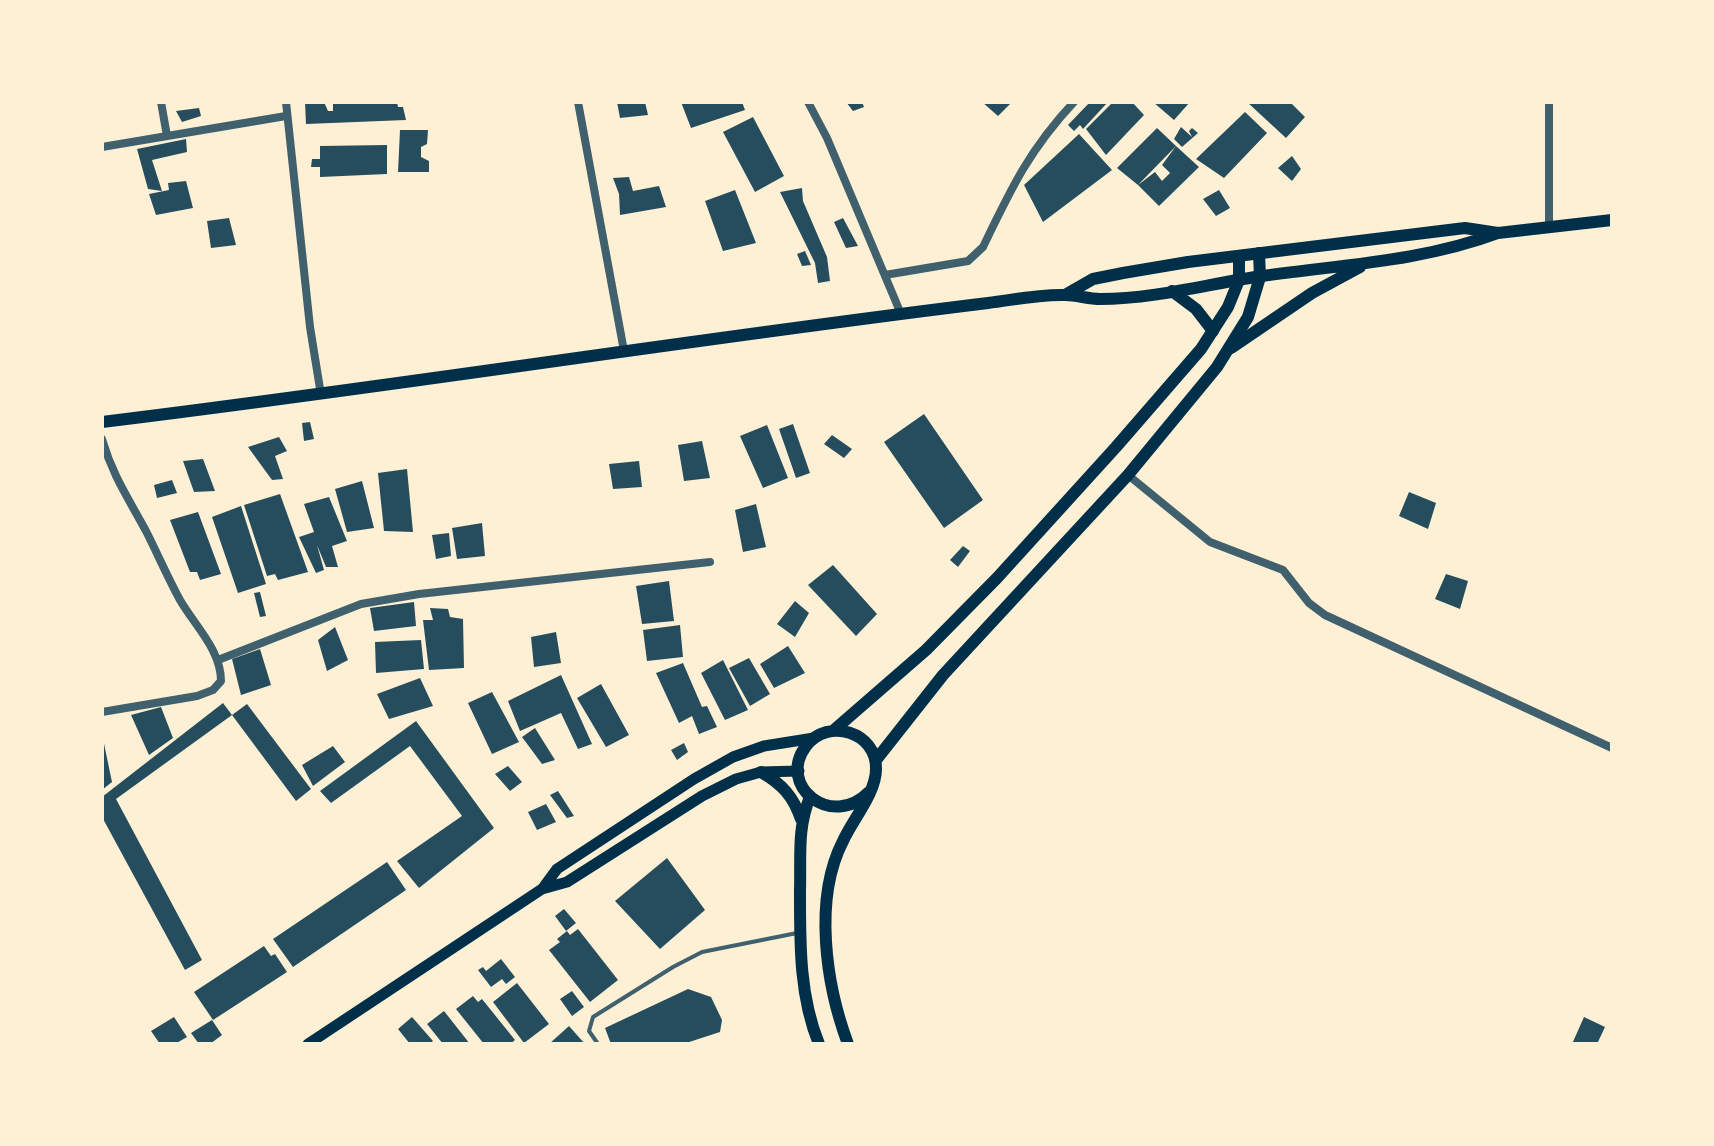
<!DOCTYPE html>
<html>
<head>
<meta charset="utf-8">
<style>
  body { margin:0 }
  #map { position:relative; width:1714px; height:1146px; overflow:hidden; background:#fdf0d5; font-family:Barlow,sans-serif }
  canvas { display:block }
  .frame { position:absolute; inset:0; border:104px solid #fdf0d5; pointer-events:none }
</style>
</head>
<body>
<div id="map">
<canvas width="1714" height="1146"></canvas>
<div class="frame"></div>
</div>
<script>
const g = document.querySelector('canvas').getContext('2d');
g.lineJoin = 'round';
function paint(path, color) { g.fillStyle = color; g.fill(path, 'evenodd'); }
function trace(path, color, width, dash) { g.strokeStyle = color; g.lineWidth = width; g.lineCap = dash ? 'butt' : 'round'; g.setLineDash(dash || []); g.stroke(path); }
paint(new Path2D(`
  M305,102H324L328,111H333V102H397L398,107H403L406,120L306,124Z
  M617,102H645L648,115L620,118Z
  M681,102H742L745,110L691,128Z
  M846,102H862L864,107L853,111Z
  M982,102H1012L998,116Z
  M1090,102H1108L1083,129L1080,125L1074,131L1068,125Z
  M1113,102H1132L1144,115L1106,155L1086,129Z
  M1153,102H1190L1174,120Z
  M1247,102H1290L1305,117L1286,138Z
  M199,108L201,116L182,122L176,111Z
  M1245,112L1267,133L1224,178L1196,159Z
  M753,117L784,176L755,192L723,132Z
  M1181,127L1192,137L1189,131L1192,128L1198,133L1182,147L1174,139Z
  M1157,128L1176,146L1138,185L1117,168Z
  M400,130H428L427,144L421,147V157L429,161V172H398Z
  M1079,134L1112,170L1043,222L1024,185Z
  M186,139L187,152L152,160L162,191L148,189L137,149Z
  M387,145V174L320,177V167H311L312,159H320V146Z
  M1176,146L1199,167L1159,206L1138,185L1155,172L1162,181L1170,173L1162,165Z
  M1292,156L1301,169L1292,181L1278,168Z
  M629,177L633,191L659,186L666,207L620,215L619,194L613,178Z
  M186,181L193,208L156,215L149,194L169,190L168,183Z
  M802,188L803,201L827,257L830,281L818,283L815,263L780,192Z
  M735,190L756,243L723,251L705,201Z
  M1219,190L1230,208L1216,216L1203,199Z
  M229,218L236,245L211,248L207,221Z
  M843,218L858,246L846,248L834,222Z
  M805,251L811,265L802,266L797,254Z
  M924,414L983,500L944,528L884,442Z
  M310,422L314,439L304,441L302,423Z
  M793,424L810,473L796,478L779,429Z
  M767,425L788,478L763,488L740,436Z
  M832,435L852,449L844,458L824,444Z
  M279,437L287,451L275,456L283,479L272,480L248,447Z
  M702,441L710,478L684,481L678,445Z
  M203,459L215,491L194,492L183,461Z
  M639,461L642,487L613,489L609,464Z
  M407,469L413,532L384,531L378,473Z
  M172,480L177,493L157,498L154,485Z
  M362,481L374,528L347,532L335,489Z
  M1409,492L1436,503L1428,529L1399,516Z
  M280,494L308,572L278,580L275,574L267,576L244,505Z
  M329,497L347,541L332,546L338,567H326L317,545L324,570L316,573L299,537L314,532L304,504Z
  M756,504L766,547L743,552L735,510Z
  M241,506L266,584L238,593L212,517Z
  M198,512L221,574L200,580L197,572H190L170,520Z
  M482,523L485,556L457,559L452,528Z
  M449,533L451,556L436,559L432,535Z
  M963,546L970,551L958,567L950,560Z
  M833,565L877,614L856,636L808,585Z
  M1446,574L1468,581L1460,609L1435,599Z
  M669,581L674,621L642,624L636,586Z
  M260,592L266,616L260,617L254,593Z
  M795,601L809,613L795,637L777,624Z
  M414,602L416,626L374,631L370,608Z
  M430,608L448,609L450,617L463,619L464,668L429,670L423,620H433Z
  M680,625L683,657L647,661L643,630Z
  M335,627L348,660L327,671L318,640Z
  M556,632L561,663L534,667L531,637Z
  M421,640L424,669L376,673L375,642Z
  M788,646L805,673L774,688L760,664Z
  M260,649L271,685L241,695L232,659Z
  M749,658L770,694L750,706L729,668Z
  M723,660L748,710L725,720L701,673Z
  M683,663L702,707L707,706L717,727L699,734L692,716L679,723L656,673Z
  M561,675L592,744L578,749L561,713L520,731L508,701Z
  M420,678L433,706L389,719L377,694Z
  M601,684L629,735L606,747L577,698Z
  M492,692L519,742L492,754L468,703Z
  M223,703L232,715L116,799L202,960L185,970L102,817V797Z
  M247,704L311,789L296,801L232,715Z
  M161,707L173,738L149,755L131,715Z
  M416,721L494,828L419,888L397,861L462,816L410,746L331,803L320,791Z
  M535,728L555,760L542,764L522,737Z
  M102,734L112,782L102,790Z
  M684,743L688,752L677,760L671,750Z
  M333,746L345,762L313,786L302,765Z
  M508,766L522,782L510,791L495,774Z
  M558,791L574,816L567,818L550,795Z
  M546,804L556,822L537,830L528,812Z
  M667,858L705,910L660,949L615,901Z
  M387,862L406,890L293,967L273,939Z
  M564,909L576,923L566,931L555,916Z
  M578,929L618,980L590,1002L549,950L560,942L557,939L567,931L570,935Z
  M264,946L271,956L275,954L287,972L213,1020L194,992Z
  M501,959L515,977L506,984L502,979L491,987L478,970L483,967L486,971Z
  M517,983L549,1024L524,1043L493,1002Z
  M688,989L711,997L722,1020L720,1032L683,1044H611L605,1028Z
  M572,991L584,1007L572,1016L560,999Z
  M473,996L478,1002L482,999L515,1040L510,1044H484L456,1009Z
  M444,1011L470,1044H443L427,1024Z
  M174,1017L187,1037L175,1044H160L151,1031Z
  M412,1017L433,1041L429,1044H410L398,1029Z
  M1584,1017L1605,1027L1597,1044H1572Z
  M212,1020L222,1035L210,1044H199L191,1033Z
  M569,1026L585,1044H549Z`), '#264d5e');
trace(new Path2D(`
  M598,1044L589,1031L593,1017L673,967L702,952L797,933`), '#3f606c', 4);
trace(new Path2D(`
  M161,102L167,136
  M286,102L310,327L321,395
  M578,102L624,351
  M808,102L827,138L901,314
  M1549,102V228
  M102,147L286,116
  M885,275L968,261L983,247C1011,189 1029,150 1074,102
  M102,439C113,477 129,499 147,533C158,555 168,578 180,600C195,626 221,650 221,681L213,690L197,696L102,712
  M1128,475L1210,542L1283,570L1309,603L1325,615L1612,748
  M218,660L361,604L419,594L710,562`), '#3f606c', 8);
trace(new Path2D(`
  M543,888L557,869L694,779L733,757L764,746L814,738
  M308,1044L542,889L567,882L702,796L736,779L761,772L799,771`), '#003049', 11);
trace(new Path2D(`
  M834,730L926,650L997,578L1116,447L1201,349L1228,307L1239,280V256
  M876,760L943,675L1128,475L1217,367L1248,317L1260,277L1259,253
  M761,772C782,784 793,796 801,819
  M810,797C797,828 801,857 800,890C800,942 799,995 819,1044
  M848,1044C826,985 813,899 843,841C853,819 876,793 876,769C877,732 828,717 806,746C776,786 832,830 869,792`), '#003049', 12);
trace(new Path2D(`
  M1172,291L1196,309L1213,331
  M1065,295L1093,279L1123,273L1188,262L1465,228L1498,233L1612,220
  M1231,348L1312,293L1360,267
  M102,422C398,386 692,339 988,303C1013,300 1040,294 1065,295C1077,295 1088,299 1100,299C1152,299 1204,285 1255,277C1336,265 1421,262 1498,233`), '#003049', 12);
</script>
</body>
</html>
